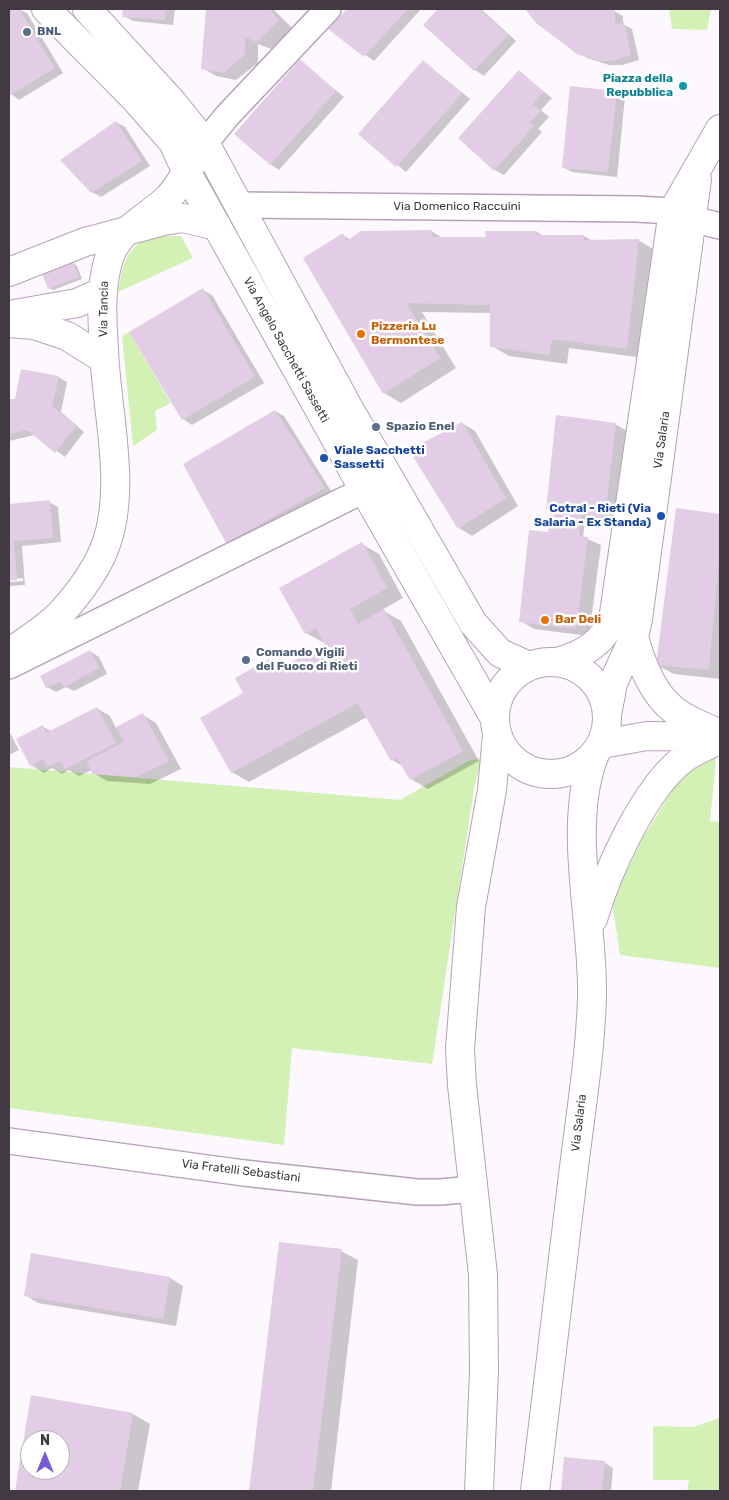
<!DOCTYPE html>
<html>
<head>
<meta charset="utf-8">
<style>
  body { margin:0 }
  #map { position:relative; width:729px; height:1500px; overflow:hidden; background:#fdf8fe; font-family:Rubik,sans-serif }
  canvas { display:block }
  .frame { position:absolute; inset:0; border:10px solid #423943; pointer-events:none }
  .north { position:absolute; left:20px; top:1430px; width:50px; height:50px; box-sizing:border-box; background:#fff; border:1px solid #b3b0b4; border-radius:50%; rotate:0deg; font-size:14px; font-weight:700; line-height:20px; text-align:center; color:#423943 }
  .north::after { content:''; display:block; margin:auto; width:18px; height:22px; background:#7859d3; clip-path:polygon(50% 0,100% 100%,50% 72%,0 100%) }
</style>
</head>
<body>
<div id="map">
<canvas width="729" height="1500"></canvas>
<div class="frame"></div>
<div class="north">N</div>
</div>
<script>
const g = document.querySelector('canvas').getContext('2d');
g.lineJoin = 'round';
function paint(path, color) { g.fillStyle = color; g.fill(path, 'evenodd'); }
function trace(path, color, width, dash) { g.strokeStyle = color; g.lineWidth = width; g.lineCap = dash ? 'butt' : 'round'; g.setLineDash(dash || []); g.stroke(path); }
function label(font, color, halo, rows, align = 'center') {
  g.font = font + ' Rubik,sans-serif'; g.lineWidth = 5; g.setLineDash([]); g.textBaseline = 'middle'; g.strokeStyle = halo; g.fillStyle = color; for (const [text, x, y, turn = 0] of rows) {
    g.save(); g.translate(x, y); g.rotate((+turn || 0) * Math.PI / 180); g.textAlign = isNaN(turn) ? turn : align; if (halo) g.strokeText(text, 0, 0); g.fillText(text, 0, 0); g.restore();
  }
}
paint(new Path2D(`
  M669,9H711L707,30L672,29Z
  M149,236H181L193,258L118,292C124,262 123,253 149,236Z
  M129,332L171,403L155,411L157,430L133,446L122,336Z
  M717,750L710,821L720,822V968L620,955L612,901L644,836L681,776Z
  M482,758L475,783L432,1064L292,1048L284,1145L9,1108V767L400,800L468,761Z
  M720,1418V1491H687L689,1480H653V1426L693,1427Z`), '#d3f1b4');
paint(new Path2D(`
  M17,9L27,13L63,73L19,100L9,92V13Z
  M124,9H175L173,25L133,21L124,16Z
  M207,9H273L292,28L271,49L258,44V63L236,80L216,76L203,68Z
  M348,9H421L374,61L330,29Z
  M440,9H481L516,41L484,76L475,70L425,25Z
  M526,9H605L614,11L623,16V24L632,29L639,60L622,65H609L587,58L537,22Z
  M300,61L344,97L279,170L270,164Z
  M424,62L470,99L406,172L360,134Z
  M519,72L552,98L541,110L549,117L538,129L542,132L504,175L495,170Z
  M616,92L625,97L617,177L572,172L563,167Z
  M116,122L125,127L150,166L101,197L92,192Z
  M431,231L443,238H487L537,232L545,237L584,236L593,241L638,240L655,250L644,358L569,348L567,364L509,356L492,346V313L422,312L456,368L401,403L384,393L305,258L343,235L351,240Z
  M73,263L77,266L82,279L53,290L49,288Z
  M203,290L212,295L264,383L192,425L183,419L131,332Z
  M58,377L67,382L61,412L84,432L65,457L35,435L9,441V401L16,400Z
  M275,411L284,416L333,494L235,547L226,542Z
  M462,423L475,431L518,506L472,536L459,528Z
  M615,424L629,432L618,524L585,520L583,537L601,545L589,636L534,629L521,621L555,534L552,512L547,509Z
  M49,502L58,507L61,542L22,546L25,585L9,586V582L23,581V578L9,579V505Z
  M677,509L720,515V679L674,674L657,665Z
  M362,544L379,554L403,598L382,610L401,621L479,761L428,789L411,779L404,767L392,760L367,717L249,782L232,772L245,694L269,661L282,668L326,644L306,633L281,588Z
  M90,651L99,657L107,674L74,691L66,687L56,692L47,687Z
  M97,708L110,716L116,728L143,715L156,723L181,769L150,784L107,781L93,773L92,770L79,776L69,770L62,774L52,768L44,773L31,765L43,727L51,731Z
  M9,731L19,750L9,755Z
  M280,1244L341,1251L358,1260L331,1491H250Z
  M32,1255L170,1278L183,1286L176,1326L38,1303L25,1295Z
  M32,1397L133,1414L150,1424L138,1491H16ZM30,1440H60V1470H30Z
  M565,1459L605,1463L613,1468L611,1491H562Z`), '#0003');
paint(new Path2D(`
  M14,9H19L55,68L9,96V11Z
  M123,9H166L165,20L122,17Z
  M206,9H269L279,20L257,42L245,37V55L223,73L201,69Z
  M347,9H408L364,57L328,29Z
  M438,9H479L508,35L474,71L423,25Z
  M525,9H615V24L624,22L631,55L612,61H599L577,54L536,23Z
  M300,59L336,91L270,165L234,134Z
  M423,60L462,94L396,167L358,134Z
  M519,70L544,92L533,104L541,111L530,123L534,126L494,171L458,138Z
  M570,86L617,91L608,172L562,168Z
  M116,121L142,161L91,193L60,160Z
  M432,230V237H486L485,231H537L536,235H584V240L639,239L627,349L552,339L550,355L490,347V305L406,303L440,358L383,394L303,258L343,233L347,241L361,231Z
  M73,262L79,277L48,289L42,273Z
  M203,288L255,377L182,420L129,332Z
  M21,369L59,376L52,406L76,426L55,453L27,430L9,434V399H15Z
  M275,410L325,488L226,543L183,464Z
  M556,415L616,423L605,517L581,514L579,536L588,537L576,629L519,622L529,530L548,532L551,511L546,510Z
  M462,422L506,498L458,529L409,450Z
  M50,500L53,538L14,541L17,580L9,581V504Z
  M676,508L720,514V550L709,670L656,665Z
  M362,542L387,588L350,609L358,624L384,609L463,751L410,780L397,758L391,761L358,703L231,773L200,718L243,693L235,678L269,659L275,671L325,644L316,628L305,634L279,588Z
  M90,650L99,668L64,687L61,681L46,688L40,676Z
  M97,707L116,743L65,769L60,761L47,767L43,759L30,766L16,739L43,725L46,733Z
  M143,713L169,761L136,777L92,774L87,761L124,742L116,727Z
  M279,1242L342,1249L313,1491H249Z
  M31,1253L170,1277L163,1319L24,1296Z
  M31,1395L133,1413L120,1491H15ZM30,1440H60V1470H30Z
  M564,1457L605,1461L602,1491H561Z`), '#e3cce5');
const street = new Path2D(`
  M205,143L227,116L328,9
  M240,205L636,209L673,211
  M692,219L720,226
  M9,666L364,490
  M9,1141L244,1173L417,1192H440L474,1189`);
const secondary = new Path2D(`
  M46,9L135,99L173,142L186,171L364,490L494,717
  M87,9L173,103L205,143L347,405L473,623L500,653L529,666
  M9,272L85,242L164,221L183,218L217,226
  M9,315L77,303L102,292
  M9,323L34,325L67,336L104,359
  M634,637C641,663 652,694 675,711C688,721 706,727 720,734
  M9,653C26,640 48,628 63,611C78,594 94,573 103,552C129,492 106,412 104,349C102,318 100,288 109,258C118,230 147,218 167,199C178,189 186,171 195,159
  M495 718a56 56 0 1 1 112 0a56 56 0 1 1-112 0Z
  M557,662C583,655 601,644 613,620L673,211L720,129
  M608,710L613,683L634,637L638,619L697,179
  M602,744L647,736L720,737
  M593,919C607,872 643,790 683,759C693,751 708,746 720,739
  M479,1491L484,1371L483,1275L462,1085L460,1049L471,907L492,790L497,735
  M535,1491C548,1386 560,1281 573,1175C580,1117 590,1057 592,998C594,922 566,824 595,754`);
trace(street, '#b6a1b9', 28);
trace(secondary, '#b6a1b9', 30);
trace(street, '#fff', 25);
trace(secondary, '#fff', 28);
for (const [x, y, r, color] of [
  [27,32,5,"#5c6f8a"],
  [683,86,5,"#0f9aa8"],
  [361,334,5,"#e8710a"],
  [376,427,5,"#5c6f8a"],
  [324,458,5,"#1a4fb4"],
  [661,516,5,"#1a4fb4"],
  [545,620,5,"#e8710a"],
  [246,660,5,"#5c6f8a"]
]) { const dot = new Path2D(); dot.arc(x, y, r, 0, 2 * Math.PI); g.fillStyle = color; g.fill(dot); trace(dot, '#fff', 2); }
label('bold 12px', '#4e5e75', '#fff', [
  ["BNL",37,32],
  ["Spazio Enel",386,427],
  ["Comando Vigili",256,653],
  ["del Fuoco di Rieti",256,667]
], 'left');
label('bold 12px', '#0d838f', '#fff', [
  ["Piazza della",673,79],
  ["Repubblica",673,93]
], 'right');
label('12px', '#423943', '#fff', [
  ["Via Domenico Raccuini",457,207],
  ["Via Tancia",104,309,-89],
  ["Via Angelo Sacchetti Sassetti",286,350,61],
  ["Via Salaria",662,440,-82],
  ["Via Salaria",579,1123,-83],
  ["Via Fratelli Sebastiani",241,1171,7]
]);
label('bold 12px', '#c56008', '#fff', [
  ["Pizzeria Lu",371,327],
  ["Bermontese",371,341],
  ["Bar Deli",555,620]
], 'left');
label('bold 12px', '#164399', '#fff', [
  ["Viale Sacchetti",334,451],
  ["Sassetti",334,465],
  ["Cotral - Rieti (Via",651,509,"right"],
  ["Salaria - Ex Standa)",651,523,"right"]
], 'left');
</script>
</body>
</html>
